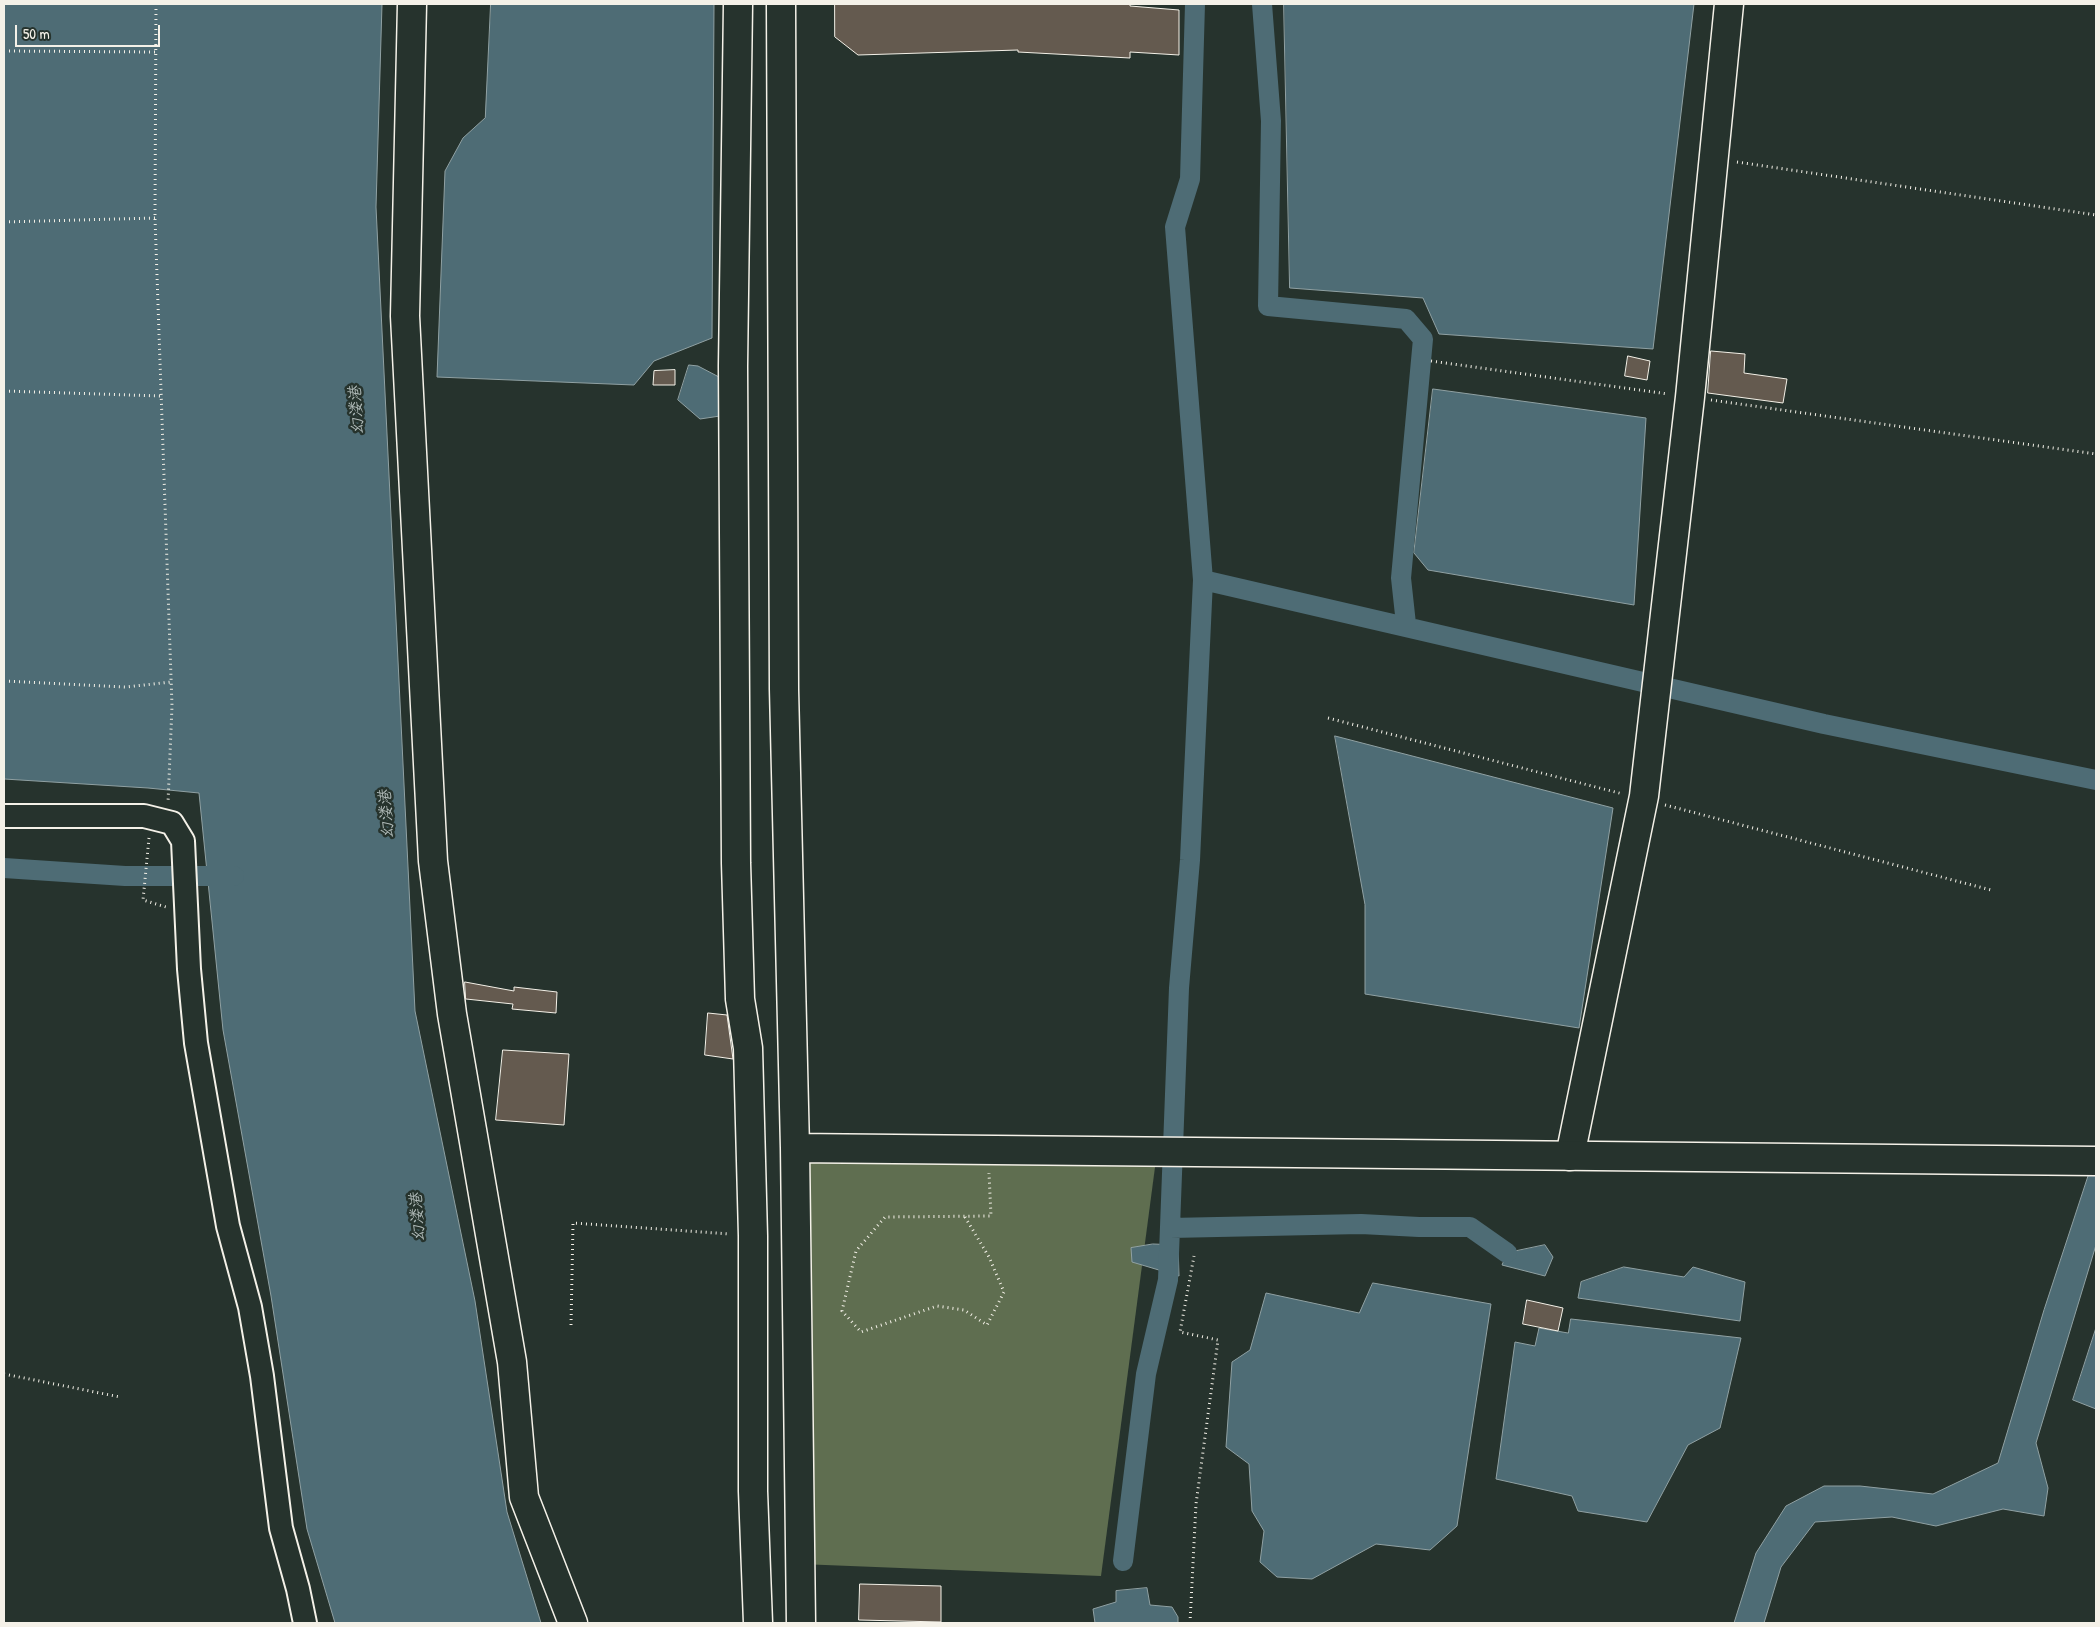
<!DOCTYPE html>
<html>
<head>
<meta charset="utf-8">
<style>
  body { margin:0 }
  #map { position:relative; width:2100px; height:1627px; overflow:hidden; background:#26332d; font-family:"Patrick Hand",sans-serif }
  canvas { display:block }
  .frame { position:absolute; inset:0; border:5px solid #f4f1e8; pointer-events:none }
  .scale { position:absolute; left:15px; top:25px; width:145px; height:22px; box-sizing:border-box; border:2px solid #f4f1e8; border-top:0; padding-left:6px; font-size:15px; line-height:18px; white-space:nowrap; color:#f4f1e8; -webkit-text-stroke:4px #26332d; paint-order:stroke }
</style>
</head>
<body>
<div id="map">
<canvas width="2100" height="1627"></canvas>
<div class="frame"></div>
<div class="scale">50 m</div>
</div>
<script>
const g = document.querySelector('canvas').getContext('2d');
g.lineJoin = 'round';
function paint(path, color) { g.fillStyle = color; g.fill(path, 'evenodd'); }
function trace(path, color, width, dash) { g.strokeStyle = color; g.lineWidth = width; g.lineCap = dash ? 'butt' : 'round'; g.setLineDash(dash || []); g.stroke(path); }
function label(font, color, halo, rows, align = 'center') {
  g.font = font + ' "Patrick Hand","LXGW WenKai TC",sans-serif'; g.lineWidth = 5; g.setLineDash([]); g.textBaseline = 'middle'; g.strokeStyle = halo; g.fillStyle = color; for (const [text, x, y, turn = 0] of rows) {
    g.save(); g.translate(x, y); g.rotate((+turn || 0) * Math.PI / 180); g.textAlign = isNaN(turn) ? turn : align; if (halo) g.strokeText(text, 0, 0); g.fillText(text, 0, 0); g.restore();
  }
}
paint(new Path2D(`
  M795,1148L1157,1152L1101,1576L800,1564Z`), '#5f6e50');
const water = new Path2D(`
  M4,4H382L376,207L415,1011L475,1301L507,1512L541,1623H335L307,1529L271,1296L223,1030L199,793L148,788L4,779Z
  M491,4H714L712,338L654,361L634,385L437,377L445,171L463,138L485,118Z
  M1284,4H1694L1653,349L1439,334L1423,298L1290,288Z
  M689,365L698,366L719,377L720,416L700,419L678,400Z
  M1433,389L1646,418L1634,605L1428,570L1414,553Z
  M1335,736L1613,808L1579,1028L1365,994V905Z
  M2096,1152V1245L2036,1443L2048,1488L2044,1516L2003,1509L1936,1526L1892,1517L1815,1522L1781,1567L1764,1623H1734L1756,1553L1786,1506L1824,1486H1860L1933,1494L1998,1463L2044,1310Z
  M1153,1244L1178,1245L1179,1276L1132,1262L1131,1248Z
  M1545,1245L1553,1257L1545,1276L1502,1265L1507,1253Z
  M1624,1267L1684,1277L1693,1267L1745,1282L1740,1321L1578,1298L1581,1282Z
  M1373,1283L1491,1304L1457,1526L1430,1550L1376,1544L1312,1579L1277,1577L1260,1562L1264,1531L1252,1511L1249,1464L1226,1447L1232,1362L1250,1350L1266,1293L1359,1313Z
  M1571,1319L1741,1338L1720,1428L1688,1445L1647,1522L1578,1511L1572,1496L1496,1479L1515,1342L1535,1346L1539,1328L1568,1333Z
  M2096,1328V1409L2073,1400Z
  M1147,1588L1150,1605L1172,1607L1178,1617V1623H1095L1093,1609L1116,1602V1591Z`);
paint(water, '#4e6c75');
trace(water, '#90a1a3', 1);
trace(new Path2D(`
  M1262,4L1271,121L1268,306L1406,319L1423,339L1401,578L1406,624
  M1203,580L1824,724L2096,780
  M4,868L125,876H234
  M1170,1228L1361,1224L1419,1227H1470L1507,1253
  M1123,1561L1146,1374L1168,1280L1179,988L1190,860L1203,580L1175,227L1190,179L1195,4`), '#4e6c75', 20);
const building = new Path2D(`
  M835,4H1130V6L1179,10V55L1130,52V58L1018,52V50L858,55L835,37Z
  M1711,351L1745,354L1744,373L1787,379L1783,403L1708,393Z
  M1628,356L1650,361L1647,380L1625,376Z
  M675,370V385H653L654,371Z
  M465,982L514,991V987L557,992L556,1013L512,1009L513,1004L466,999Z
  M708,1013L727,1015L733,1059L705,1055Z
  M503,1050L569,1054L564,1125L496,1120Z
  M1527,1300L1563,1308L1558,1331L1523,1324Z
  M860,1584L941,1586V1622L859,1620Z`);
paint(building, '#645a4f');
trace(building, '#f4f1e8', 1);
const minor = new Path2D(`
  M4,816H144L172,823L183,841L189,969L196,1043L228,1226L250,1307L262,1376L281,1528L298,1589L305,1623`);
const tertiary = new Path2D(`
  M412,4L405,316L433,861L452,1014L512,1362L524,1497L573,1623
  M1570,1156L1644,796L1690,397L1729,4`);
const secondary = new Path2D(`
  M738,4L733,366L736,863L740,999L748,1048L753,1236V1491L758,1623
  M781,4L784,689L795,1148L801,1623
  M795,1148L2096,1161`);
trace(minor, '#f4f1e8', 26);
trace(tertiary, '#f4f1e8', 31);
trace(secondary, '#f4f1e8', 31);
trace(new Path2D(`
  M156,4L155,218L172,706L168,803
  M4,51L156,52
  M1737,162L2096,215
  M4,222L155,218
  M1431,361L1668,394
  M4,391L161,396
  M1711,400L2096,454
  M4,681L126,687L171,682
  M1328,718L1623,794
  M1665,805L1991,890
  M149,838L143,900L166,907
  M965,1217L989,1257L1004,1292L987,1325L964,1310L937,1306L861,1332L842,1311L856,1251L885,1217L991,1216L989,1173
  M571,1325L573,1223L730,1234
  M4,1374L120,1397
  M1190,1623L1196,1504L1218,1340L1180,1332L1194,1256`), '#f4f1e8', 3, [1, 4]);
trace(minor, '#26332d', 22);
trace(tertiary, '#26332d', 28);
trace(secondary, '#26332d', 28);
label('italic 16px', '#b2bcba', '#26332d', [
  ["幻溇港",357,410,-94],
  ["幻溇港",387,814,-94],
  ["幻溇港",418,1217,-94]
]);
</script>
</body>
</html>
